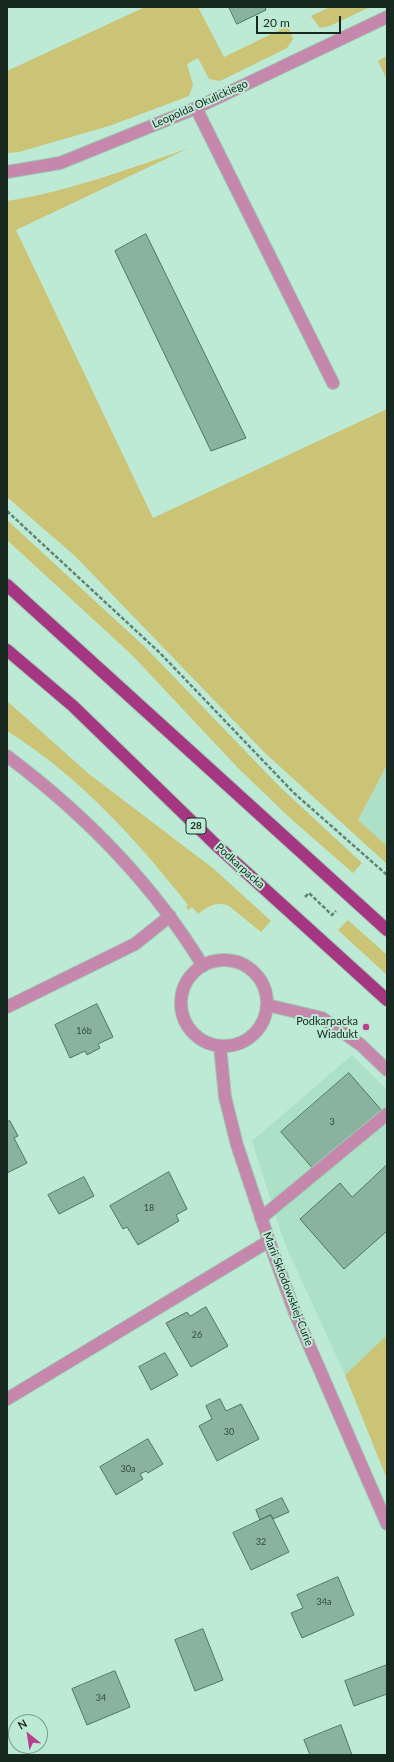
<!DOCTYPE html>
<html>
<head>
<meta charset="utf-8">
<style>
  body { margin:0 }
  #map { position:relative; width:394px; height:1762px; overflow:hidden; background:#bdead4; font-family:Lato,sans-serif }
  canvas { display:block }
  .frame { position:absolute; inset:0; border:8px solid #172820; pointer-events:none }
  .north { position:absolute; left:8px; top:1714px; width:40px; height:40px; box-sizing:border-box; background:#bdead4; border:1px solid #7b9c8c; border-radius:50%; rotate:330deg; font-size:11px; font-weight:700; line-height:16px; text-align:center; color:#172820 }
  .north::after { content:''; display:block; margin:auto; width:14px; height:18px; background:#b93f91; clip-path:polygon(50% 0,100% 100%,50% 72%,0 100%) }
  .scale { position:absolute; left:256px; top:16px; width:85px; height:18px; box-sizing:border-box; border:2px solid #172820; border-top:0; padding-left:5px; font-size:12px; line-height:14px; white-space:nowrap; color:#172820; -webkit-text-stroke:3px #bdead4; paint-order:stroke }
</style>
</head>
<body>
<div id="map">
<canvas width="394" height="1762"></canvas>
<div class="frame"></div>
<div class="north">N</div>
<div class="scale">20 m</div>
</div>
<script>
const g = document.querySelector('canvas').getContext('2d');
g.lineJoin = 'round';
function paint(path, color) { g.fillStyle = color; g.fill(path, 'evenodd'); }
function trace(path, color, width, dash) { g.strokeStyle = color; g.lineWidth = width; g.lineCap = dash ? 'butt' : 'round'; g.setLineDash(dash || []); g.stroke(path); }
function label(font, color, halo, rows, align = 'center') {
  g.font = font + ' Lato,sans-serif'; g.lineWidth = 4; g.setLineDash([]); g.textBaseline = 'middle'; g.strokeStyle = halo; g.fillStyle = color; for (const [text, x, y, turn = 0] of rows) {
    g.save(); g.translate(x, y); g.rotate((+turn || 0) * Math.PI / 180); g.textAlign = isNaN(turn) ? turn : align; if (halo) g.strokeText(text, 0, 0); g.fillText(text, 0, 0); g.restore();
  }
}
paint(new Path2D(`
  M387,765V846L358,820Z
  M352,1055L387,1090V1335L345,1375L285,1244L252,1141Z`), '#ace0c7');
paint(new Path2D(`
  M145,7H198L224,57L288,26L293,39L287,48L220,81L209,79L198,58L187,64L193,85L189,96L109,126L19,152L7,153V71Z
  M330,7H370L330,26L320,28L311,16Z
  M387,56V80L378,61Z
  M189,148L16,230L153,518L387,409V765L358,820L387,846V864L265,753L75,556L7,497V201C70,191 129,169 189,148Z
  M7,520L146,648L280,787L362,863L353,873L290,818L238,768L132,655L7,540Z
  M7,701L89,774L214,869L271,921L261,932L229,906C216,901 208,906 198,914L192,907L188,910L186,907L188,905C137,840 78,775 7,731Z
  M348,920L387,955V975L338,930Z
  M387,1335V1479L345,1375Z`), '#cbc375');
const building = new Path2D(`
  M229,7H265L266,10L237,24Z
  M146,234L246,438L211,451L115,251Z
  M97,1004L113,1037L98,1044L100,1048L87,1055L85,1051L70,1058L55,1025Z
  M349,1073L383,1112L315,1171L281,1132Z
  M10,1121L18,1136L14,1138L27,1163L7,1173V1122Z
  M387,1165V1231L344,1269L300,1219L340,1183L352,1197Z
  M169,1172L187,1209L176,1215L179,1221L138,1245L127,1227L123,1229L110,1206Z
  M84,1177L94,1196L59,1214L48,1195Z
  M206,1307L228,1346L191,1367L166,1323L187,1312L190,1316Z
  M165,1353L178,1375L151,1390L139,1367Z
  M220,1399L226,1411L241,1404L259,1439L217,1461L199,1426L212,1419L206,1406Z
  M148,1439L163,1464L148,1473L146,1471L140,1474L143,1479L116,1495L100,1467Z
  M282,1498L289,1512L273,1519L271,1515L260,1520L256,1510Z
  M271,1515L289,1552L251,1570L233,1533Z
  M338,1577L354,1615L302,1638L291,1613L303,1608L297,1595Z
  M203,1629L223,1680L195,1691L175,1640Z
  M387,1665V1694L354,1706L345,1681Z
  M115,1671L130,1707L87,1725L72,1689Z
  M341,1725L352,1755H310L304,1740Z`);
paint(building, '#89b39e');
trace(building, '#4e7663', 1);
const lane = new Path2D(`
  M196,108L333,383
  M261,1218L387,1114
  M7,1399L269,1241`);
const street = new Path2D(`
  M7,172L60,163L196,108L387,17
  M7,756C83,813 153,884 203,966
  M181 1003a43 43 0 1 1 86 0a43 43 0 1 1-86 0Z
  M267,1005L322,1018L361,1045L387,1070
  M7,1007L135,944L170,916
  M220,1046L225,1097L237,1145L269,1241L295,1313L387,1524`);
const primary = new Path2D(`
  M7,585L387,930
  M7,650L73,706L215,844L387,1000`);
trace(lane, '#9fc7b4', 14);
trace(street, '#9fc7b4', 14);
trace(primary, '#9fc7b4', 14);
trace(new Path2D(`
  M7,511L160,653L294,793L387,875
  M305,897L309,893L332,915L336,911`), '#648274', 2.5, [4, 2]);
trace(lane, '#c588ac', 12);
trace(street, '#c588ac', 12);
trace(primary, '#a53681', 12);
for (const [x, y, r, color] of [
  [366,1027,4,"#b93f91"]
]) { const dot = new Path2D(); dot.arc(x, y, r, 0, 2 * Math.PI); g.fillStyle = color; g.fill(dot); trace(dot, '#bdead4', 1.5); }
label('9px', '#344b40', null, [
  ["16b",84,1031],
  ["3",332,1122],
  ["18",149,1208],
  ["26",197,1335],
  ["30",229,1432],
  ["30a",128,1469],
  ["32",261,1542],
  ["34a",324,1602],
  ["34",101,1698]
]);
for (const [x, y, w] of [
  [196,826,20]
]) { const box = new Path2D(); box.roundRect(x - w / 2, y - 8, w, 16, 3); g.fillStyle = '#bdead4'; g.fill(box); trace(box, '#172820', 1); }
label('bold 10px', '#172820', null, [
  ["28",196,826]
]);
label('11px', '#172820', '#bdead4', [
  ["Leopolda Okulickiego",200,104,-24],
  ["Podkarpacka",240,866,42],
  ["Marii Skłodowskiej-Curie",288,1289,69]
]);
label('11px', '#172820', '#bdead4', [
  ["Podkarpacka",358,1021],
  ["Wiadukt",358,1034]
], 'right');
</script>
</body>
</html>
